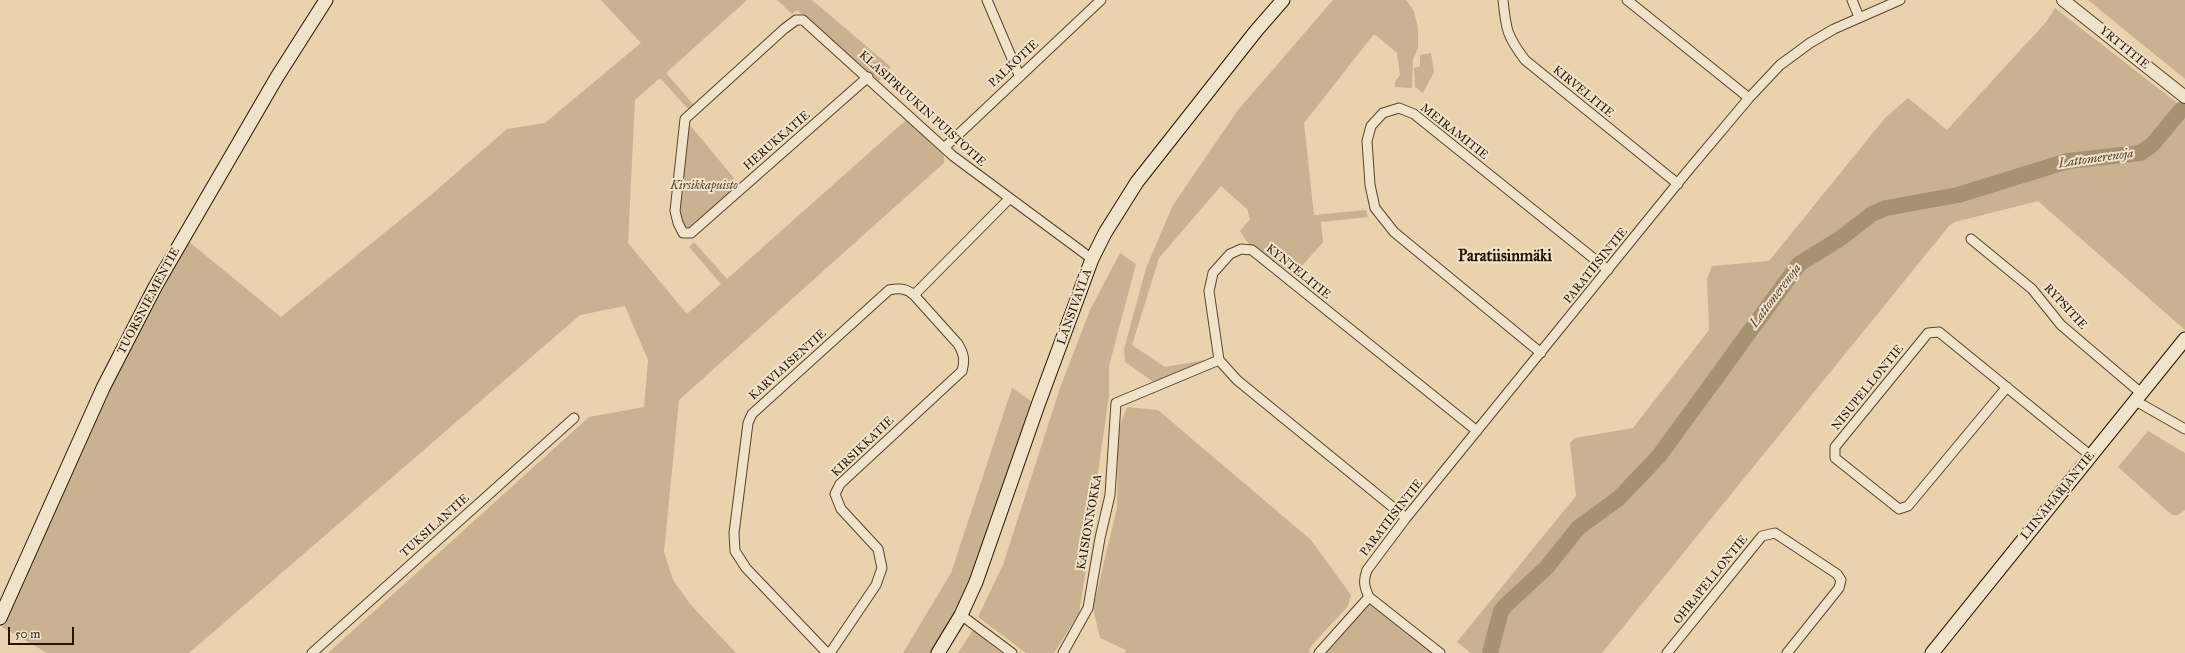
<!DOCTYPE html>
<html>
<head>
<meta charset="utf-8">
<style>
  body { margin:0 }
  #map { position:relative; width:2185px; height:653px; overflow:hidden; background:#e9d2ae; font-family:"IM FELL Great Primer",serif }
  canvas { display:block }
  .scale { position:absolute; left:8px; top:627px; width:66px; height:18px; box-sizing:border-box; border:2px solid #271401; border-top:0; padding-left:5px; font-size:12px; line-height:14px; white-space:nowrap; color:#271401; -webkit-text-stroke:3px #f1e2ca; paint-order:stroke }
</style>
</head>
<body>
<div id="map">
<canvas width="2185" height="653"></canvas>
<div class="scale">50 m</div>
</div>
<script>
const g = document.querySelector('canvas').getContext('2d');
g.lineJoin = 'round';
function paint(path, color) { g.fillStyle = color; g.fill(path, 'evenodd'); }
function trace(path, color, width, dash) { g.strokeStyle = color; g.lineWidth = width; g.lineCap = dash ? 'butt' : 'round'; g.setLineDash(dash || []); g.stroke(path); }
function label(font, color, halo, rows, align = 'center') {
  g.font = font + ' "IM FELL Great Primer",serif'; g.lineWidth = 4; g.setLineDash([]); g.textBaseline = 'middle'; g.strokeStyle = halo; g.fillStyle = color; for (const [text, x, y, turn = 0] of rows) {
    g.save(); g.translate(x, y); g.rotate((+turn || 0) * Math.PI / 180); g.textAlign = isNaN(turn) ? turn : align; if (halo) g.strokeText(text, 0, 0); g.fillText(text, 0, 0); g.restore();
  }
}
paint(new Path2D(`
  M601,0H747L666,73L694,105L689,110L660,78L635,100L628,243L687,314L721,284L689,247L694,242L727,279L906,120L944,155V163L679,400L664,552L673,580L690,604L736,653H328L589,417L644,407L648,360L625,306L580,315L189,653H47L2,627L25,571L134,339L188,241L281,317L431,195L507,129L545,123L641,43Z
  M777,0H812L891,67L879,81L797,10L792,14Z
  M1333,0H1406L1414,11L1418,28V48L1413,59L1412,88L1395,87V82L1400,75L1397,53L1374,34L1304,123L1314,215L1366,210L1368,217L1321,222L1323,242L1294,275L1261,251L1250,246L1240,231L1250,219L1247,209L1221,186L1159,258L1132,345L1165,367L1210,359L1155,383L1125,362L1124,349L1146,268L1173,205L1238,110Z
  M2088,0H2185V79Z
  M2055,8L2181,106L2167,127L2185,109V330L2038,201L1955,222L1949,226L1602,653H1471L1457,642L1576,496L1570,443L1575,438L1633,428L1709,330L1707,279L1712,266L1769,261L1885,118L1908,98L1947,130L2047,21Z
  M1431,53L1434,72L1423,93L1415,87L1414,68L1420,66V55Z
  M685,119L742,188L691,233L676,219Z
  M1120,253L1136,264L1109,366V396L1097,479L1086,507L1088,556L1079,613L1054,653H1026L978,617L1003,565L1060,388L1090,310Z
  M1012,388L1031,401C1003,486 982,578 931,653H903L951,573Z
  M1127,407L1158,410L1311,540L1351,595L1348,606L1311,646L1309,653H1125L1126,650L1100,638L1093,608L1117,508L1118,431Z
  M2148,431L2185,453V510L2178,515H2172L2118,467Z
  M1374,605L1433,653H1325L1364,606Z
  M973,630L1002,653H958Z`), '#c8b291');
trace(new Path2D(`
  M1490,653L1501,611L1505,606L1547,567L1578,528L1619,498L1659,456L1799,264L1841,238L1872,214L1886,208L1958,195L2068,161L2140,153L2152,145L2181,110`), '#a79173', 16);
const minor = new Path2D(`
  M987,0L1019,75
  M1503,0C1506,30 1507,36 1525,60L1678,184
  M1627,0L1749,98
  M1852,0L1859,17
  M868,77L691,233H683L678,223L675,211L685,119L784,29L796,20H803L953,156L1092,259
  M944,148L1101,0
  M1971,239L2032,289L2061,325L2141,393
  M914,295L1009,199
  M1541,353L1394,232L1375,208L1370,185L1367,141L1371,126L1383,113L1399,108L1414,114L1608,270
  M2007,387L1908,506L1899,509L1835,458V447L1928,333L1939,332L2091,456
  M2134,400L2185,429
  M1406,518L1237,380L1219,360L1209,291L1213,273L1230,254L1241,249L1252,250L1477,431
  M961,615L1012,653
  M312,653L574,418
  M827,653L746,568L735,551L734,533L748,423L752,414L889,290C899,288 906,288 914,295L958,344C964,354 965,360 962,371L840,484L835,494L841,509L878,549L882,568L876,585L830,653
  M1063,653L1088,608L1100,538L1110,495L1116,403L1219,360
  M1319,653L1369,597
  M1440,653L1369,597C1364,586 1363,581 1367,570L1406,518L1686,173L1749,98L1780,65L1810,43L1834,29L1900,0
  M1667,653L1762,536L1775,533L1837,574L1841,580L1839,588L1787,653`);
const tertiary = new Path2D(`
  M2063,0L2185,97`);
const secondary = new Path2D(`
  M0,618L103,388L155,287L277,77L326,0
  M938,653L961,615L976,582L1038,405L1092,259L1105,233L1137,182L1256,31L1283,0
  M1932,653L2185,339`);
trace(minor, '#58442c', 11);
trace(tertiary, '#58442c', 14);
trace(secondary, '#271401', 15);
trace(minor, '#f1e2ca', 9);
trace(tertiary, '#f1e2ca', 12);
trace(secondary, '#f1e2ca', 13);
label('12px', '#271401', '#f1e2ca', [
  ["YRTTITIE",2124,48,39],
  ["PALKOTIE",1014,64,-43],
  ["KIRVELITIE",1583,92,39],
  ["KLASIPRUUKIN PUISTOTIE",922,109,42],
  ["MEIRAMITIE",1454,132,38],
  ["HERUKKATIE",777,141,-41],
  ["PARATIISINTIE",1596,266,-51],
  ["KYNTELITIE",1298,272,39],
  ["TUORSNIEMENTIE",149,301,-62],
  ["LÄNSIVÄYLÄ",1075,307,-70],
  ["RYPSITIE",2065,307,47],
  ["KARVIAISENTIE",788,365,-42],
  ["NISUPELLONTIE",1868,388,-51],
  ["KIRSIKKATIE",863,447,-44],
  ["LIINAHARJANTIE",2058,496,-51],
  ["PARATIISINTIE",1392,518,-52],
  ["KAISIONNOKKA",1090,522,-80],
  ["TUKSILANTIE",435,526,-42],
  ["OHRAPELLONTIE",1711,580,-51]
]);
label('italic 12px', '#57432c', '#f1e2ca', [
  ["Kirsikkapuisto",704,186]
]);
label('italic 13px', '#5a462f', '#f1e2ca', [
  ["Lattomerenoja",2096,159,-8],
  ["Lattomerenoja",1776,296,-53]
]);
label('bold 16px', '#271401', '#f1e2ca', [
  ["Paratiisinmäki",1505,257]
]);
</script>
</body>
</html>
